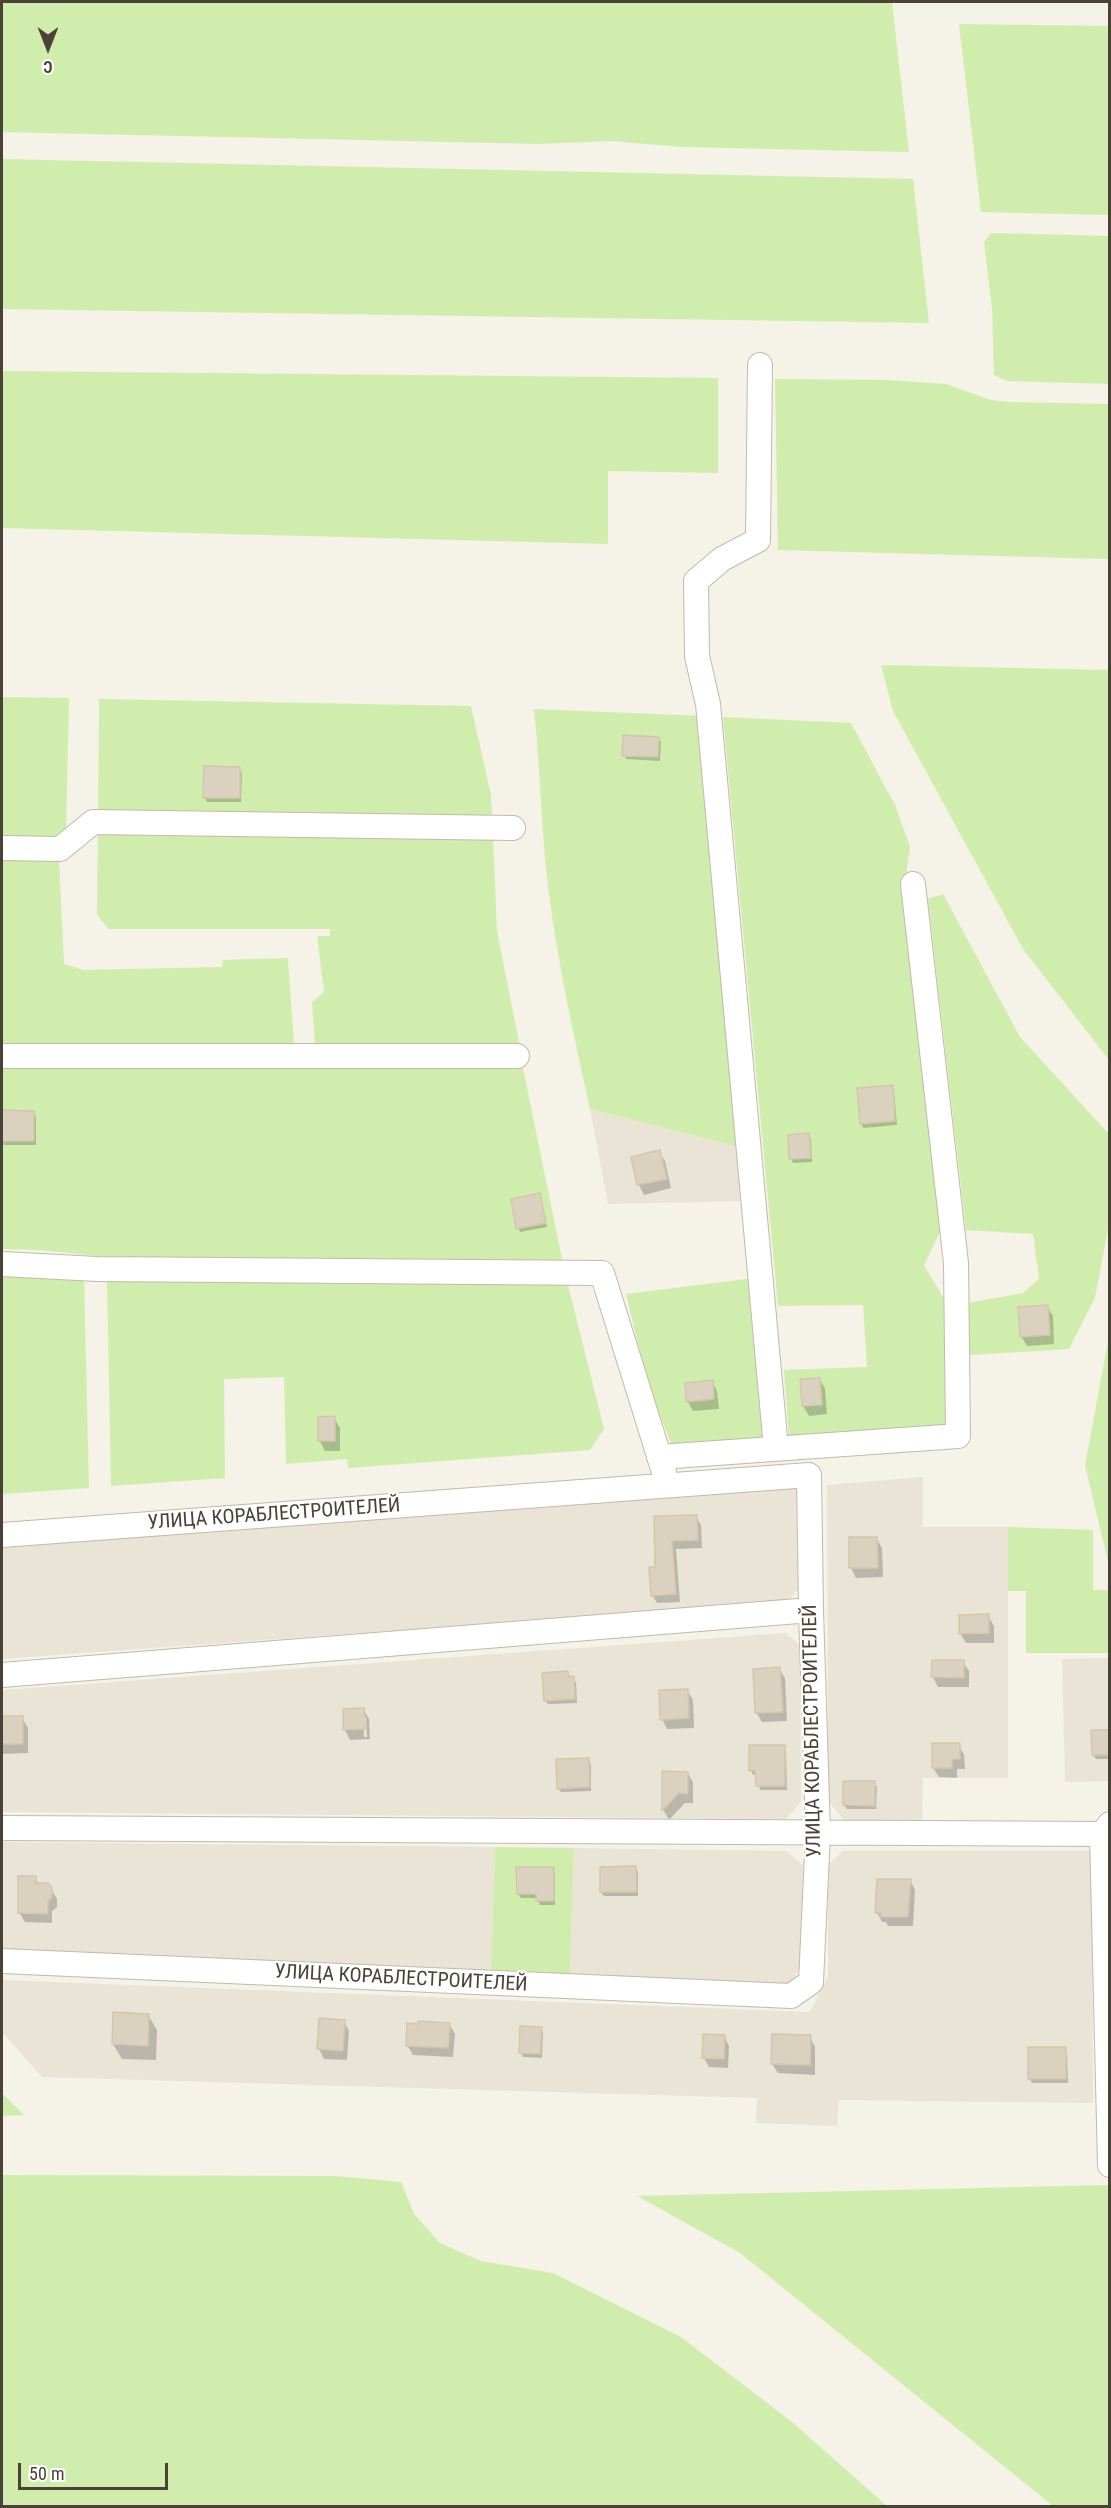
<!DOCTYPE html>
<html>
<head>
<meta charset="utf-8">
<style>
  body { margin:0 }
  #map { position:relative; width:1111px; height:2508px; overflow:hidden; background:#f5f2e8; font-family:"Roboto Condensed",sans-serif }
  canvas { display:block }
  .frame { position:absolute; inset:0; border:3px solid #4a4236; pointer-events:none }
  .north { position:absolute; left:18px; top:18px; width:60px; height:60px; -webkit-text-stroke:4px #fff; paint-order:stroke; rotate:180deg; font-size:16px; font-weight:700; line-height:24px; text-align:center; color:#4a4236 }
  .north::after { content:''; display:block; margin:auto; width:21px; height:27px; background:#4a4236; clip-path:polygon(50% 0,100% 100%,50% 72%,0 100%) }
  .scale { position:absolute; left:18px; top:2463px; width:150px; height:27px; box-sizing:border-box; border:3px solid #4a4236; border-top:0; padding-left:8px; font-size:18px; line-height:21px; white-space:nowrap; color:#4a4236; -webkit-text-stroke:4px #fff; paint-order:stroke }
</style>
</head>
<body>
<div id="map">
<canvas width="1111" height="2508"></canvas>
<div class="frame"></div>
<div class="north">С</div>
<div class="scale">50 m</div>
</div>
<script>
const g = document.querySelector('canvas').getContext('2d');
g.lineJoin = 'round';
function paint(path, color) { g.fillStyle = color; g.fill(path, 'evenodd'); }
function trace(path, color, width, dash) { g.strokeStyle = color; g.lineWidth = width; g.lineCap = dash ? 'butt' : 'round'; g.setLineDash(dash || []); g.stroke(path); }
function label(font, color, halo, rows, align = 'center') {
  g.font = font + ' "Roboto Condensed",sans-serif'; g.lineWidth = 4.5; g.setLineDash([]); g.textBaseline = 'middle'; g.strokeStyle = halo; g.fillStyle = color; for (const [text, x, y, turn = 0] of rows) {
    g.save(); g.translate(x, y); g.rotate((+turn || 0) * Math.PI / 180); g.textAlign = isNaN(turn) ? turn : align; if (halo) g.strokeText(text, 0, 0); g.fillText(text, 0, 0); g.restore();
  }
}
paint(new Path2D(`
  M590,1109L743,1148L748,1201L608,1204Z
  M923,1477V1527H1008V1778H923L922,1821L844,1820L828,1801L827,1485Z
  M798,1487L800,1587L787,1602L2,1659V1547Z
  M786,1633L800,1645L801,1802L786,1819L2,1812V1690Z
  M1109,1658V1781L1065,1782L1062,1659Z
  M2,1842L495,1847L491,1971L2,1950Z
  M574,1848L786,1851L803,1865L802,1963L791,1984L570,1974Z
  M843,1851H1092L1093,2103L839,2100L837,2126L756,2123L757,2098L42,2077L2,2032V1980L810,2012L828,1976V1865Z`), '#eae4d6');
paint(new Path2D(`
  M2,2H892L909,152L683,147L611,141L539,144L2,132Z
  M959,24L1109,26V215L981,212Z
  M2,159L913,179L929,323L2,309Z
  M991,233L1109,236V384L1007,381L994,375L992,309L984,242Z
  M2,371L718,378V473L608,471V544L2,528Z
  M775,379L888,380L946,384L991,400L1007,402L1109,404V559L778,550Z
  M881,665L1109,670V1060L1023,949L893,711Z
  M2,697L69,698L66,834L59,839L2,838Z
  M99,699L471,706L491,795L492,816L98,812Z
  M534,709L702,716L743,1148L590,1109C573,1032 556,956 547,878C541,822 540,765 534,709Z
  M723,717L851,723L896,807L910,847L905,883L944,1224L924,1265L946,1302L952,1427L789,1437L784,1370L867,1367L863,1305L778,1306Z
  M98,833L493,837L497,931L520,1047L315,1045L312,1002L324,992L317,936H330V929H109L97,915Z
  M2,859L59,860L64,964L83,970L222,967L223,960L288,958L294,1045L2,1044Z
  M943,894L1020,1037L1109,1134V1224L1095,1298L1069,1349L970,1355L967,1303L1023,1293L1039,1279L1033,1234L966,1230L928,899Z
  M2,1066L523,1068L563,1264L129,1259L39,1250L2,1249Z
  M2,1272L84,1276L89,1488L2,1494Z
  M755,1278L768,1438L671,1444L646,1377L626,1294Z
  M107,1280L568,1285L604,1429L590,1450L348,1468L347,1459L286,1464L284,1377L224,1379L225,1478L111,1486Z
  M1109,1336L1110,1566H1109L1085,1465Z
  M1008,1527L1093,1530V1590H1109V1653H1026V1591H1008Z
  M495,1847L574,1848L570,1974L491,1971Z
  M2,2093L24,2115L2,2116Z
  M2,2175L336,2176L401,2182L414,2214L440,2243L481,2261L553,2273L681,2337L792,2422L887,2506H2Z
  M1109,2185V2506H1053L740,2253L637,2196Z`), '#d0edae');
paint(new Path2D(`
  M658,738L661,742L660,761L626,759L624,755Z
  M239,768L242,773L241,802H207L205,798Z
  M892,1087L894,1091L897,1125L863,1128L861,1123Z
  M2,1112H33L36,1117V1145H4L2,1140Z
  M808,1135L811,1139L812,1162L793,1163L791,1159Z
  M659,1152L665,1161L671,1188L644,1195L639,1185L632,1158Z
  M539,1195L547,1227L520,1232L518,1228Z
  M1047,1307L1053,1316L1054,1344L1027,1346L1021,1336Z
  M820,1379L825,1389L827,1414L809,1416L803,1406L801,1381Z
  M712,1382L717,1391L719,1409L693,1411L688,1402Z
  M334,1418L340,1428V1451H325L320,1441Z
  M656,1517H696L701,1525L702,1548L676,1549L680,1602L657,1603L652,1595L657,1568Z
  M876,1538L882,1548L883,1577L856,1578L851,1568Z
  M988,1616L994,1626V1643H966L960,1633Z
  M963,1662L969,1671V1687H938L933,1677Z
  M779,1669L785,1678L787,1721L762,1722L756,1712Z
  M567,1673L576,1682L577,1703L548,1704L545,1700Z
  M687,1690L693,1700L694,1728L667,1729L662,1719Z
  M363,1709L369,1719L370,1739L350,1740L345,1730L344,1710ZM363,1717H366L367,1737H364Z
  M2,1718H22L28,1728V1753L2,1754Z
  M1110,1731V1759H1096L1093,1755Z
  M959,1745L964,1755L965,1769H957V1778L939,1777L933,1768Z
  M784,1747L786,1751L787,1790H760L757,1774L753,1775L751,1770Z
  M588,1760L591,1764V1791L561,1792L558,1788Z
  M664,1773H688L693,1783V1803H685L669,1820L664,1811Z
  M874,1783L877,1787L876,1809H847L844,1805Z
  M636,1868L638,1872V1896H604L601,1892Z
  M553,1869L555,1873V1905H540L537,1898H521L518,1894Z
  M35,1877L39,1885L51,1889L57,1899V1907L52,1911V1923L25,1922L19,1912Z
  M910,1880L915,1890L913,1926H888L886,1922H882L877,1912Z
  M114,2014L148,2015L157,2030L156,2060L122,2059L113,2044Z
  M344,2021L349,2031L347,2060L324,2059L319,2049Z
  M449,2024L455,2034L453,2057L413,2055L407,2045Z
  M541,2028L543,2033L542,2058L523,2057L521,2053Z
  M724,2036L729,2046L728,2068L709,2067L704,2058Z
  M810,2037L815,2047V2075L778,2073L772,2064Z
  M1065,2049L1067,2053L1068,2083H1032L1030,2079Z`), '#0003');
const building = new Path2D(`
  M623,735L659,737L658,757L622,756Z
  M204,766L240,767V798H203Z
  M893,1085L895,1121L860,1124L857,1088Z
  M2,1110L34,1111V1141H2Z
  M809,1133L811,1158L789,1159L788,1135Z
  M660,1150L667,1179L637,1185L631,1157Z
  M540,1193L546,1223L516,1229L511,1199Z
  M1048,1305L1050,1335L1020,1337L1018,1307Z
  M820,1378L822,1405L802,1406L800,1379Z
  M713,1380L714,1399L686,1402L685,1383Z
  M335,1416V1441H318V1417Z
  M697,1515L698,1540L672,1541L676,1594L651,1596L649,1567H655L654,1516Z
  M849,1537H877L878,1568H849Z
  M989,1614V1633L959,1634V1615Z
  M932,1660H964V1678L931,1677Z
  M780,1667L783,1712L755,1713L753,1669Z
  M568,1671L569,1677L574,1676L575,1699L544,1701L542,1673Z
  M688,1689L689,1718L660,1720L659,1690Z
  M364,1708L365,1729L343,1730V1709Z
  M2,1716H23V1744H2Z
  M1091,1730H1110L1109,1755H1092Z
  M932,1743H960V1759H952V1768H932Z
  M749,1745H785V1786H756L755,1770L749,1771Z
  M589,1758L590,1787L557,1789L556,1759Z
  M662,1771L688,1772V1794L679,1793L662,1811Z
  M843,1781H875V1806L843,1805Z
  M636,1866L637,1892H600V1867Z
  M516,1867H554V1901H536V1894H517Z
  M18,1876H36V1883H48L52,1888V1897L48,1901V1914L18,1913Z
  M877,1879H911L908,1917H881V1913H875Z
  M113,2012L149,2014L148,2046L112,2044Z
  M319,2018L345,2020L343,2051L317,2049Z
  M418,2021L450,2023L448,2048L406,2046L407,2023L418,2024Z
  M520,2026L542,2027L540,2054L519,2053Z
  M703,2034L725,2035L724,2059L702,2058Z
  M772,2034L811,2035L810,2065L771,2064Z
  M1028,2047H1066V2079H1028Z`);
paint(building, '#dbd1bf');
trace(building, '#d4c6af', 1.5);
const minor = new Path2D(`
  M760,365L758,540L722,559L696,581L697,656L708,704L776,1448
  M2,848L60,849L93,822L513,828
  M2,1056H517
  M2,1264L97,1269L602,1273L664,1472
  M659,1457L958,1436L956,1263L913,884
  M2,1535L809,1475L811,1610L818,1833L811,1982L791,1996L2,1961
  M2,1675L811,1610
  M1110,1824L1102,1834L1110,2165
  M2,1828L1102,1834`);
trace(minor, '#c2baaa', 26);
trace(minor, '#fff', 24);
label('20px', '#4a4236', '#fff', [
  ["УЛИЦА КОРАБЛЕСТРОИТЕЛЕЙ",274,1515,-4],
  ["УЛИЦА КОРАБЛЕСТРОИТЕЛЕЙ",813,1731,-91],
  ["УЛИЦА КОРАБЛЕСТРОИТЕЛЕЙ",401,1979,3]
]);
</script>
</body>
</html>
